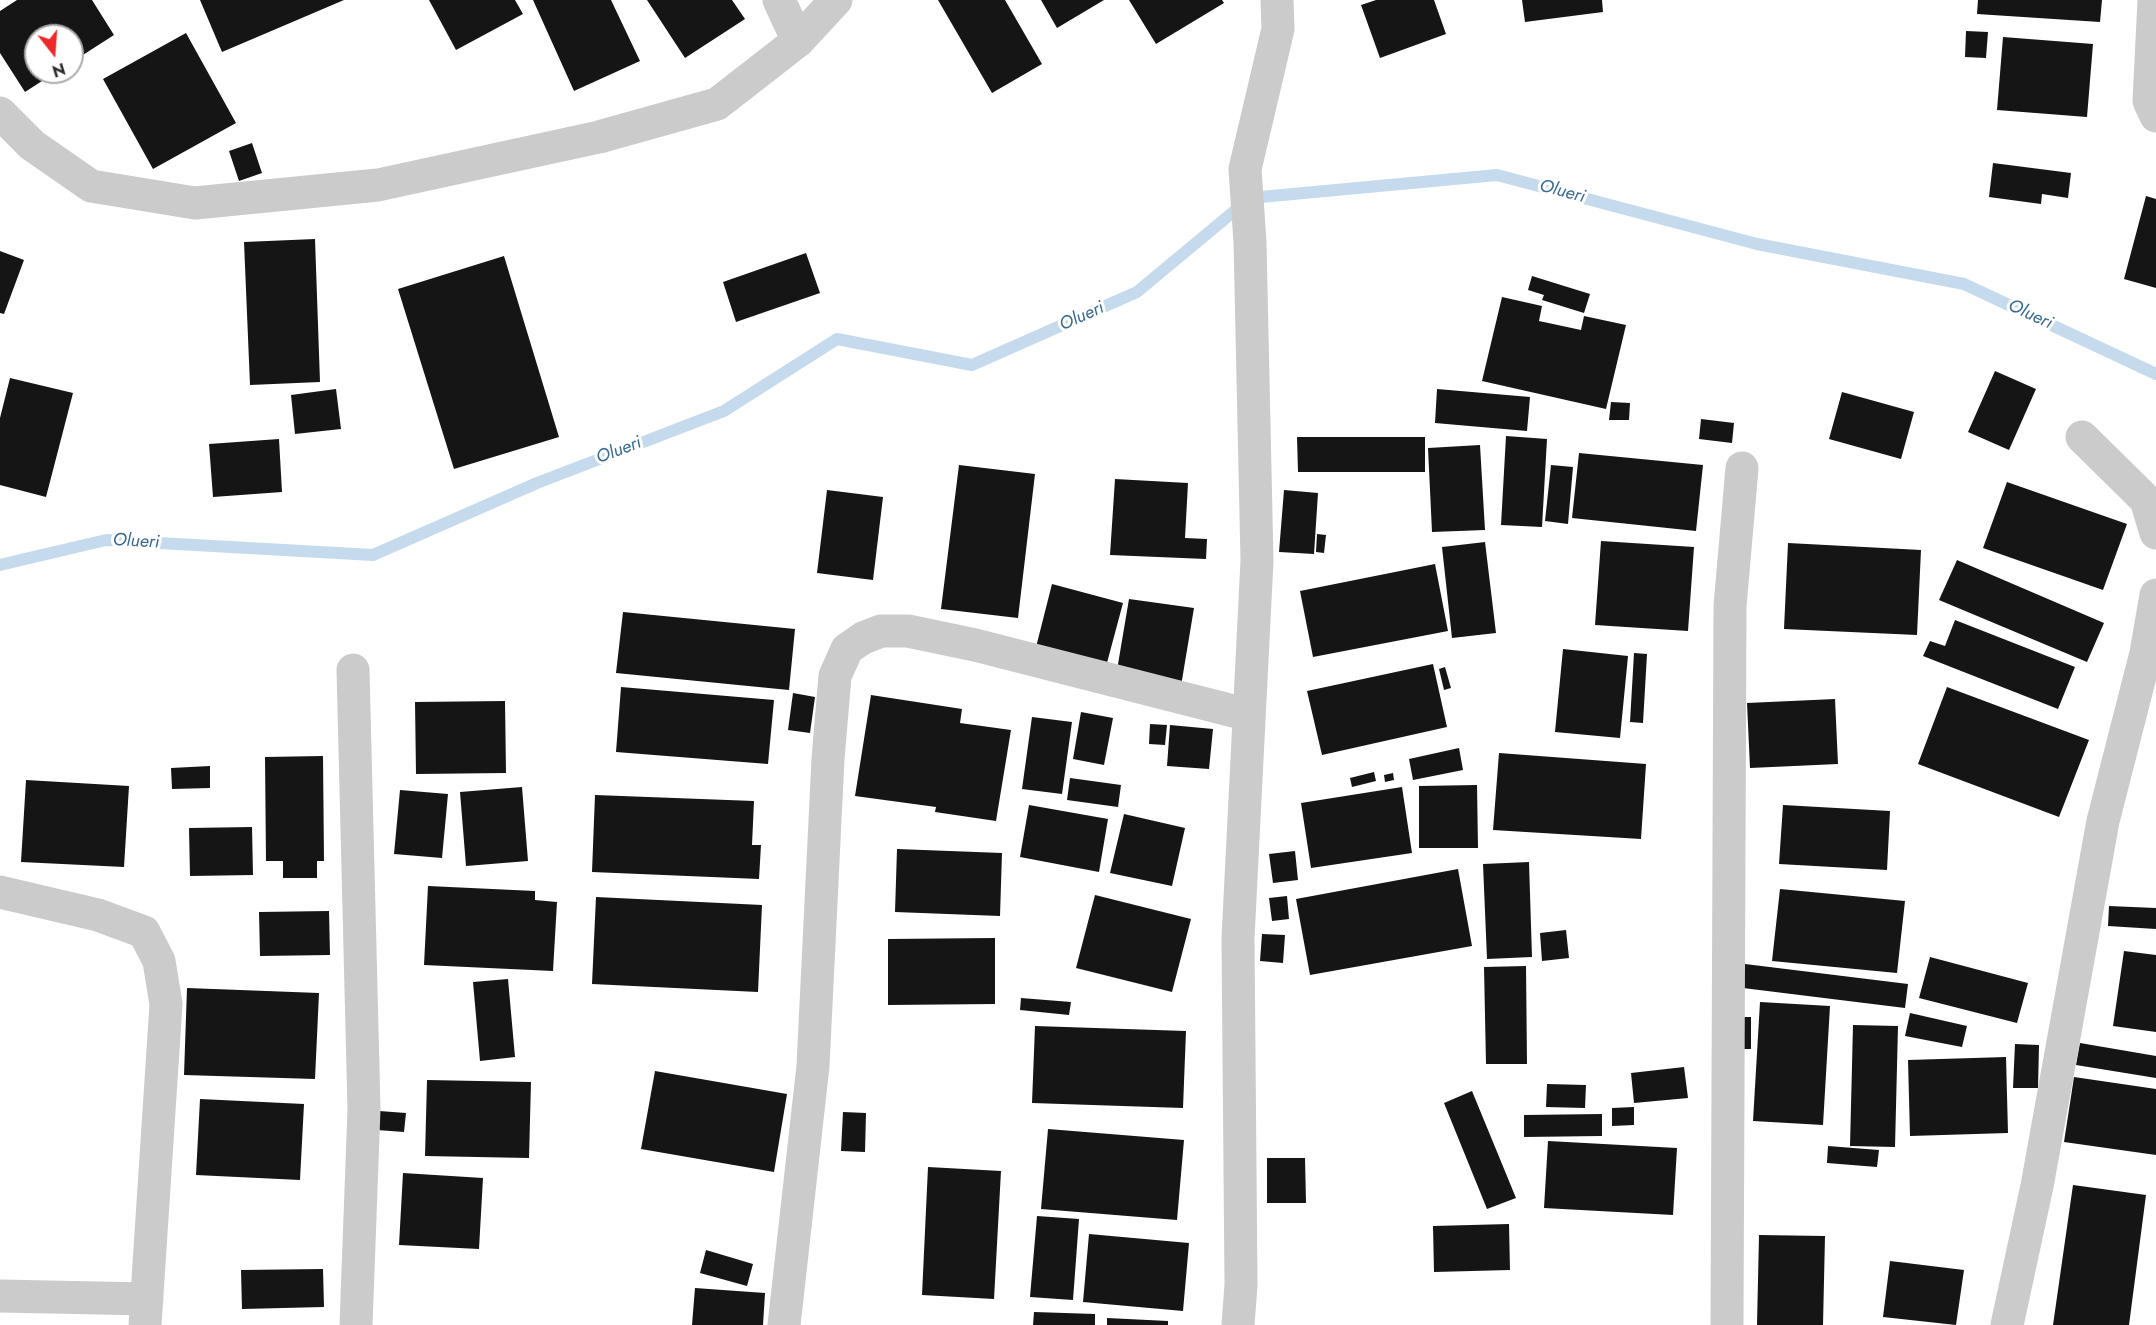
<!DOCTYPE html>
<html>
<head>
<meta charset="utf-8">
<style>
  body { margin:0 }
  #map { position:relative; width:2156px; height:1325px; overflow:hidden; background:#fff; font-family:Jost,sans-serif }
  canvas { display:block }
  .north { position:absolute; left:24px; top:24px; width:60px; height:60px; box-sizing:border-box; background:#fff; border:2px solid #ababab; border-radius:50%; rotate:163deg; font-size:16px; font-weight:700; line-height:24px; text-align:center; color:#2e2e2e }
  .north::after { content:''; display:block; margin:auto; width:21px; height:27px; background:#ee2728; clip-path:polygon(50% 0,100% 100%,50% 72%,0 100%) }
</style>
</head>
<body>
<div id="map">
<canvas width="2156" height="1325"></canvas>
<div class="north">N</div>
</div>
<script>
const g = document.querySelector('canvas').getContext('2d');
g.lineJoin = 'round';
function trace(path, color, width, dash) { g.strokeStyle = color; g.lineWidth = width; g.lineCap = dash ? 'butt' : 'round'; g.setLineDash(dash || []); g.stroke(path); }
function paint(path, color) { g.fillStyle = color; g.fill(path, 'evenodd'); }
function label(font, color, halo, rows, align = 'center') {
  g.font = font + ' Jost,sans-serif'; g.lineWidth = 6; g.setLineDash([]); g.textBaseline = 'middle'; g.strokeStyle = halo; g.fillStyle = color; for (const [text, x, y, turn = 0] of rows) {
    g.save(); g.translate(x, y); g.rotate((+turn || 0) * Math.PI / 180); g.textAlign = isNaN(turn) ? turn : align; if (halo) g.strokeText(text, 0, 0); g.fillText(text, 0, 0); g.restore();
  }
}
trace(new Path2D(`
  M0,565L106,540L373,555L537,483L724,411L837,339L972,365L1137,292L1250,198L1497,175L1757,244L1964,284L2156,374`), '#c5dbed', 12);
paint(new Path2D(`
  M17,0H92L114,35L72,62V36H36V72H56L25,92L0,53V11Z
  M200,0H344L222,52Z
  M429,0H515L523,14L456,50Z
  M533,0H611L640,61L574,91Z
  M647,0H732L745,19L685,58Z
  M938,0H1005L1042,64L992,93Z
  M1041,0H1104L1057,28Z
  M1129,0H1222L1224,3L1156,44Z
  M1376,0H1434L1446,34L1380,58L1361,5Z
  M1522,0H1602L1603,12L1525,22Z
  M1978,0H2102L2100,22L1977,14Z
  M1966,31L1988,32L1986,58L1965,57Z
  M186,33L236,123L153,169L103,79Z
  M2003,37L2093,44L2087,117L1997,110Z
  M252,143L262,173L239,181L229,151Z
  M1993,163L2071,173L2068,198L2042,194L2041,204L1989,197Z
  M2146,196L2156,199V288L2124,279Z
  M315,239L320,382L250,385L244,242Z
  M0,251L24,260L4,314L0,313Z
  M806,253L820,293L736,322L723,282Z
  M504,256L559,437L454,469L398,289Z
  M1532,276L1590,294L1584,313L1542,300L1544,295L1528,290Z
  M1502,297L1542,306L1539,321L1581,330L1584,316L1626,325L1606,409L1482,381Z
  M1995,371L2036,389L2009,450L1968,432Z
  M10,378L73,393L46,497L0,485V418Z
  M336,389L341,429L295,434L291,395Z
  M1437,389L1530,397L1527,431L1435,423Z
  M1842,392L1914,412L1901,459L1829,439Z
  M1611,402L1630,403L1629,420H1609Z
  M1701,419L1734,423L1732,443L1699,439Z
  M1506,436L1547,439L1542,527L1501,525Z
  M1297,437H1425V472H1298Z
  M279,439L282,492L213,497L209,444Z
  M1480,445L1485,530L1432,532L1428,448Z
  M1579,453L1703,465L1696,531L1572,518Z
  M959,465L1035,474L1018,618L941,609Z
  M1551,465L1573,467L1568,524L1545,521Z
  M1115,479L1188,483L1185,538L1207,539L1206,559L1110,555Z
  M2007,482L2127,524L2103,590L1983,548Z
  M827,490L883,497L873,580L817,573Z
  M1284,490L1318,493L1314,554L1279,552Z
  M1317,534L1326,535L1324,553L1316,552Z
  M1601,541L1694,547L1688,631L1595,625Z
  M1485,542L1496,633L1452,638L1442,547Z
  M1788,543L1921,550L1917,635L1784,629Z
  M1957,560L2104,623L2087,662L1939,600Z
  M1435,564L1448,631L1313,657L1300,591Z
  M1052,584L1123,603L1104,674L1034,655Z
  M1129,599L1194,608L1181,686L1116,676Z
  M623,612L795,629L789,690L616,673Z
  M1955,620L2075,667L2058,709L1923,656L1930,641L1945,646Z
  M1563,649L1628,656L1620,738L1555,732Z
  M1634,653L1647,654L1643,723L1630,722Z
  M1433,664L1447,727L1322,755L1307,691Z
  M1445,667L1451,688L1444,690L1439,669Z
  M621,687L774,700L768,764L616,752Z
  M1947,687L2089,740L2059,817L1918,764Z
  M793,693L815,697L810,733L788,730Z
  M871,695L962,709L960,723L1011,730L996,821L935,812L936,807L855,796Z
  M1835,699L1838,764L1750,768L1747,703Z
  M505,701L506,773L416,774L415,702Z
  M1081,712L1113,718L1104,765L1073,759Z
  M1032,717L1072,722L1062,794L1022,789Z
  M1150,724L1167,725L1165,745L1149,744Z
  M1170,725L1213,729L1209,769L1167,766Z
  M1459,748L1463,770L1413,780L1409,759Z
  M1499,753L1646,764L1641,839L1493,830Z
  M323,756L324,861H317V878H283V861H266L265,757Z
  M210,766V788L172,789L171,768Z
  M1374,772L1376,781L1352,787L1350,778Z
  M1393,773L1394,780L1385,782L1384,775Z
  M1070,778L1121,785L1118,807L1067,800Z
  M26,780L129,786L124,867L21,862Z
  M1477,785L1478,848H1419V786Z
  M522,787L528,861L466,866L460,792Z
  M1402,787L1412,853L1311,868L1301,803Z
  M400,790L448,794L442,858L394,854Z
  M595,795L754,801L752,845H761L759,879L592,872Z
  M1029,805L1108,819L1099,872L1020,857Z
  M1783,805L1890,811L1887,870L1779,864Z
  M1124,814L1185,828L1172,886L1110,873Z
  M252,827L253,875L190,876L189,828Z
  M897,849L1002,853L1000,916L895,912Z
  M1295,851L1298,880L1273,883L1269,854Z
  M1529,862L1532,957L1487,959L1483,864Z
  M1458,869L1472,946L1310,975L1296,899Z
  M428,886L535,891V900L557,902L553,971L424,965Z
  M1780,889L1905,901L1897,973L1772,961Z
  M1095,895L1191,919L1172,992L1076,968Z
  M1287,896L1289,919L1272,921L1269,898Z
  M596,897L762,905L758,992L592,984Z
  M2109,906L2156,908V929L2108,926Z
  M329,911L330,955L260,956L259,912Z
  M1566,930L1569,958L1542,961L1540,933Z
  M1262,934L1285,935L1283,963L1260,961Z
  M995,938V1004L888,1005V939Z
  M2124,951L2156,955V1032L2113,1026Z
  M1930,957L2028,983L2017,1023L1919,998Z
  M1745,964L1908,984L1905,1008L1743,988Z
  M1526,966L1527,1064H1486L1484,967Z
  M508,979L515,1057L480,1061L473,982Z
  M187,988L319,993L315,1079L184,1075Z
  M1021,998L1071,1002L1069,1015L1020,1010Z
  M1760,1002L1830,1006L1823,1125L1753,1121Z
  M1910,1013L1967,1026L1962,1047L1905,1036Z
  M1736,1017H1751V1049H1735Z
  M1853,1025L1898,1026L1895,1147L1850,1146Z
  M1035,1026L1186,1031L1183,1108L1032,1103Z
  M2080,1043L2156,1056V1078L2076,1065Z
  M2015,1044L2039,1045L2038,1088H2013Z
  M2006,1057L2008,1133L1910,1136L1908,1060Z
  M1684,1067L1688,1098L1634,1103L1631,1073Z
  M655,1071L787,1094L774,1172L641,1149Z
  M2074,1077L2156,1089V1155L2064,1142Z
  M427,1080L531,1082L529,1158L425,1156Z
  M1547,1084L1586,1085L1585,1108L1546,1107Z
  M1472,1091L1516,1198L1487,1209L1444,1103Z
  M200,1099L304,1104L300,1180L196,1175Z
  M1634,1107V1125L1612,1126V1108Z
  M379,1111L406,1113L404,1132L377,1130Z
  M843,1112L866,1113L865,1152L841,1151Z
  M1602,1114V1136L1524,1137V1115Z
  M1048,1129L1184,1140L1177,1220L1041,1209Z
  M1548,1141L1677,1148L1673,1215L1544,1208Z
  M1828,1146L1879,1150L1877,1167L1827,1163Z
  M1267,1158H1305L1306,1203H1267Z
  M928,1167L1001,1171L994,1299L922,1295Z
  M403,1173L483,1178L479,1249L399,1245Z
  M2073,1185L2146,1195L2129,1325H2053Z
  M1037,1216L1079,1219L1073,1300L1030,1297Z
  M1509,1224L1510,1270L1434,1272L1433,1226Z
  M1089,1234L1189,1243L1183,1311L1083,1302Z
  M1759,1235L1825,1236L1823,1325H1757Z
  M706,1250L753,1264L747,1286L700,1273Z
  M1890,1261L1964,1270L1956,1325L1883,1317Z
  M323,1269L324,1307L242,1309L241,1270Z
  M695,1288L765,1293L763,1325H692Z
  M1034,1312L1095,1314V1325H1033Z
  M1107,1318L1168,1321V1325H1107Z`), '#151515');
trace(new Path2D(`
  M779,0L798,41
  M2154,0L2149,101L2156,116
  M0,113L32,145L91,186L195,203L378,185L599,137L717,104L798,41L836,0
  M2082,437L2146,500L2156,533
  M353,670L364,1109L356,1325
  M0,892L98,915L144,932L159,961L166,1004L145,1325
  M0,1296L147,1299
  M784,1325L813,1066L828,759L835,676L847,649L863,638L881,631H908L975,645L1249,715
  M1238,1325L1241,1285L1238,938L1257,561L1250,242L1245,169L1278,29L1277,0
  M1727,1325L1730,606L1742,468
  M2007,1325L2037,1186L2103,821L2146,653L2156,595`), '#cbcbcb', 33);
label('italic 18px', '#386a93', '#fff', [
  ["Olueri",1562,192,15],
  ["Olueri",2030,315,25],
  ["Olueri",1082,317,-24],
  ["Olueri",619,451,-21],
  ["Olueri",136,542,3]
]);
</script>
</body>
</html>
